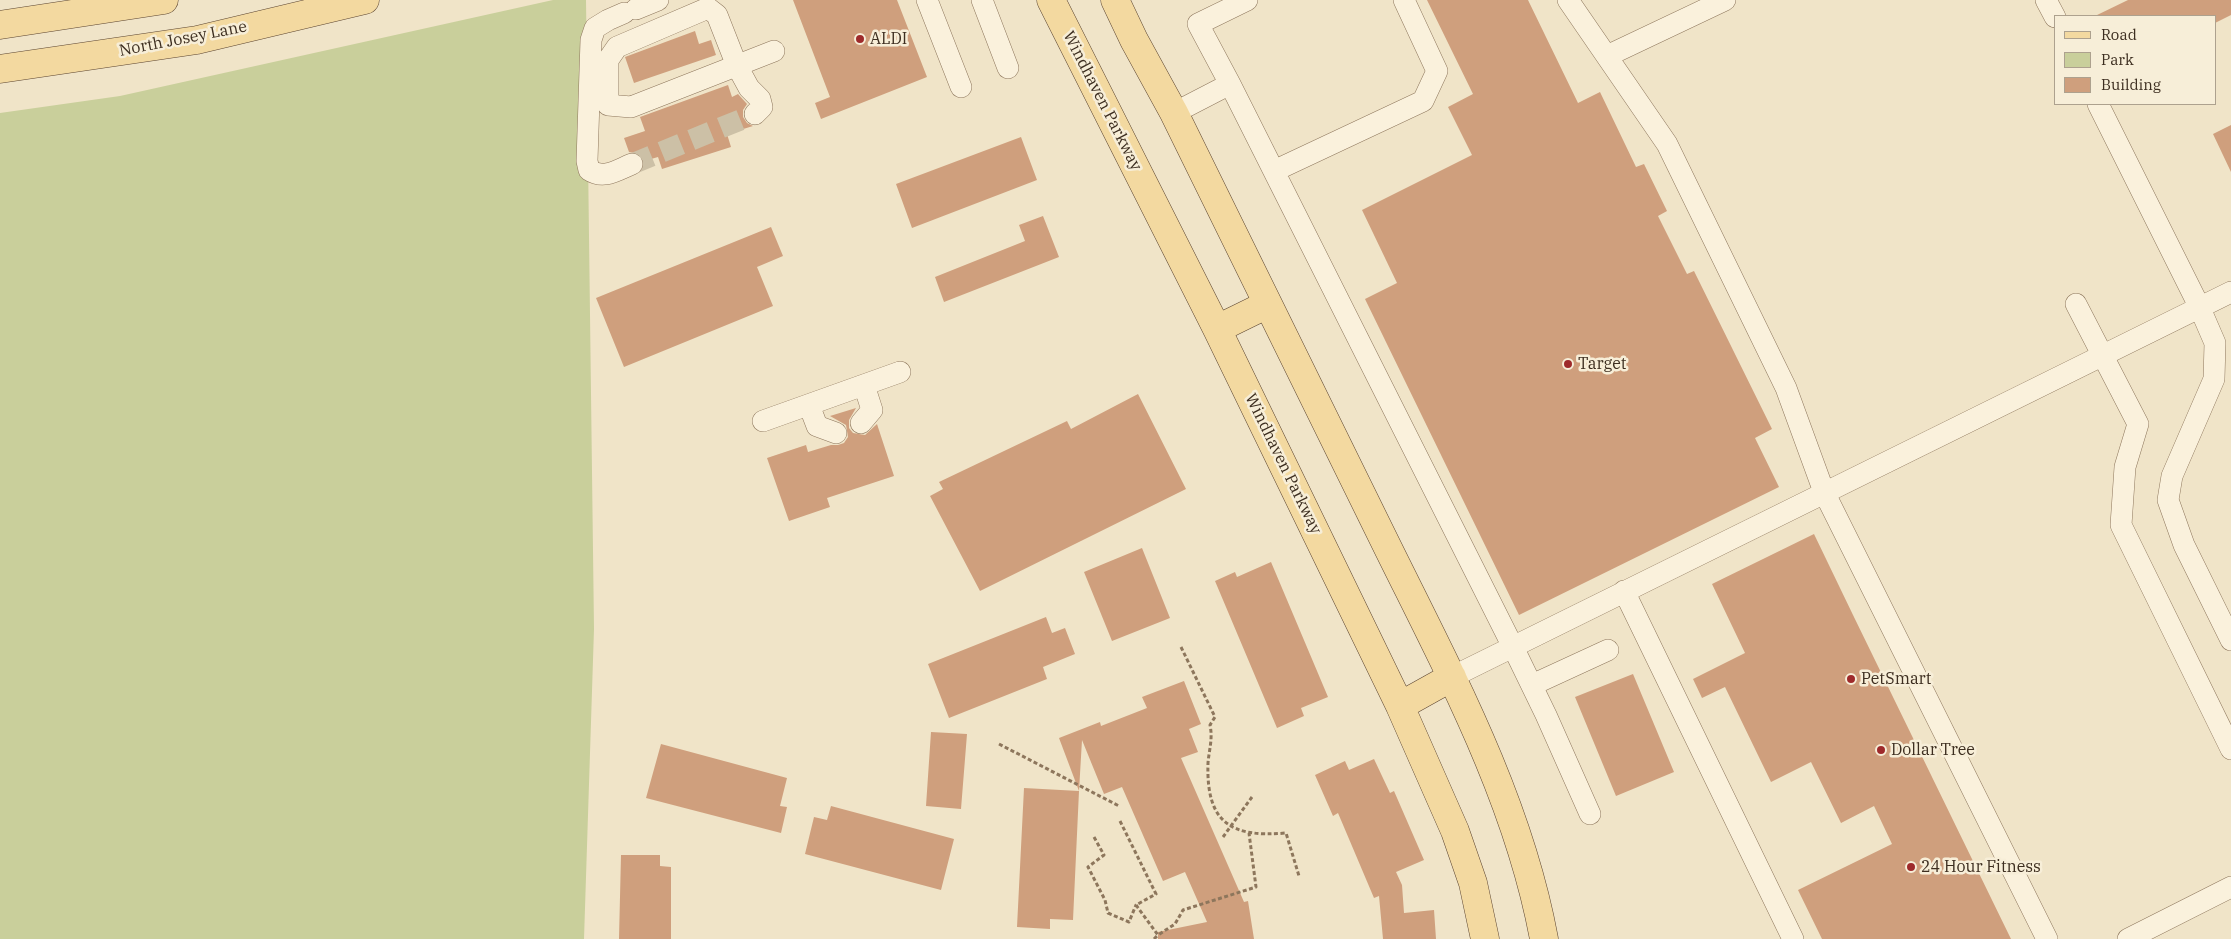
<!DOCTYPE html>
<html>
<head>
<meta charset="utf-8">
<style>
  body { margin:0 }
  #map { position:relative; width:2231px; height:939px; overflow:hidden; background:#f0e4c8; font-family:"IBM Plex Serif",serif }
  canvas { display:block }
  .legend { position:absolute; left:2054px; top:15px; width:162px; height:90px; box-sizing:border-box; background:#f7eed8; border:1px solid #ada18e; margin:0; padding:6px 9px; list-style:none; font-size:15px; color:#3d2e20 }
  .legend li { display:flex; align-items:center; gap:10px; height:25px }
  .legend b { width:25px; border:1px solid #ada18e }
</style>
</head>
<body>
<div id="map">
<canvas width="2231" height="939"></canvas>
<ul class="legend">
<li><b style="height:6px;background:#f3d9a0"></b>Road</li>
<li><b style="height:14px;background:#c9cf9b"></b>Park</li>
<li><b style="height:14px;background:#cf9f7d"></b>Building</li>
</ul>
</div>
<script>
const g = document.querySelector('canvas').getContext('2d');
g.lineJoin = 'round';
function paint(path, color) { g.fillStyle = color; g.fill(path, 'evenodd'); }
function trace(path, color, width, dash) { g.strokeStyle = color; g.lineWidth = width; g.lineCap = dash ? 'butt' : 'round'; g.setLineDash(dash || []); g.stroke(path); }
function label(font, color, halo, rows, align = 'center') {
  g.font = font + ' "IBM Plex Serif",serif'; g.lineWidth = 5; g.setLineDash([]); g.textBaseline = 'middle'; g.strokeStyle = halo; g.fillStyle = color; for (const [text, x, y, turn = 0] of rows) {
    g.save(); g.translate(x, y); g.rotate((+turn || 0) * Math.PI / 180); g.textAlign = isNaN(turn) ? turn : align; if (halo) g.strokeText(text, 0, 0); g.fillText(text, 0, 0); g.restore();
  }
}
paint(new Path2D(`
  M553,0H586L594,629L584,939H0V113L120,96Z`), '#c9cf9b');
paint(new Path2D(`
  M793,0H897L927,77L821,119L815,103L830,97Z
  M1427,0H1528L1578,103L1600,92L1636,167L1644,164L1667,211L1658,216L1687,274L1694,271L1772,429L1755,438L1779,487L1519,615L1365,299L1397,283L1362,210L1472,155L1448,107L1473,94Z
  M2128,0H2231V15L2215,23V16H2095Z
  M695,31L699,44L711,40L716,55L634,83L625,57Z
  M728,85L732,97L738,94L747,104L743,110V117L747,123L753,126L727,134L731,147L662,169L658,157L644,161L639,154L629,152L624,138L645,131L640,117Z
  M2231,125V172L2213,134Z
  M1021,137L1037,180L912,228L896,184Z
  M1043,216L1059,257L944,302L935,277L1025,241L1019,225Z
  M771,227L783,256L757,267L773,306L624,367L596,298Z
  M1138,394L1186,489L980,591L930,496L943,489L939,482L1067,421L1071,429Z
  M856,408L849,420V428L853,433L865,435L877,424L894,476L827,498L830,507L789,521L767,458L806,445L808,452L831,445H838L844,443L848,437L846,425L830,416Z
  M1814,534L1853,615L2011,939H1822L1798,890L1892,844L1874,806L1841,823L1811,762L1771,782L1725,687L1702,698L1693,679L1745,653L1712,584Z
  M1142,548L1170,618L1112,641L1084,572Z
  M1271,562L1328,697L1301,708L1304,716L1277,728L1215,581L1235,572L1237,577Z
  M1046,617L1052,633L1065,628L1075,654L1043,667L1047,679L949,718L928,664Z
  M1633,674L1674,772L1616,796L1575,697Z
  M1184,681L1201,724L1189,729L1198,752L1181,758L1244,902L1248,901L1254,939H1158V932L1207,922L1185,872L1163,881L1122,787L1104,794L1082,740L1079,791L1059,738L1100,722L1101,726L1147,708L1142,697Z
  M931,732L967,734L961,809L926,806Z
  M661,744L787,778L780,806L787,807L781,833L646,798Z
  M1374,759L1390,793L1394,791L1424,860L1396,872L1402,885L1404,913L1434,910L1436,939H1383L1379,896L1374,898L1338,813L1333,816L1315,775L1345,761L1349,770Z
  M1024,788L1079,791L1073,920L1050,919V929L1017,927Z
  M831,806L954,839L941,890L805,854L814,817L827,820Z
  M621,855H660V866L671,867V939H619Z`), '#cf9f7d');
trace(new Path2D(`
  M632,164L755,114`), '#ccc0a6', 21, [21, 11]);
const minor = new Path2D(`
  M927,0L961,87
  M982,0L1008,68
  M1247,0L1198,24L1230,84L1513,647L1546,715L1590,814
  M1568,0L1667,144L1786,388L1824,492L2047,939
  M2046,0L2055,17
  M636,9L658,0
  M624,13L608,20L595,28L591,40L587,161L589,170C604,180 617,170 632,164
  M1607,56L1725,0
  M2098,104L2199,306L2215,343L2214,379L2172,476L2168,500L2184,545L2231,640
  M1174,113L1230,84
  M755,114L762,107L760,99L749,88L737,66L717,15L708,8L617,47L608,60V105L631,107L774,51
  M1274,171L1423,101L1437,71L1404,0
  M2076,304L2138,424L2125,467L2121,525L2231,749
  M809,405L817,426L836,433
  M763,421L900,372
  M861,423L872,410L864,385
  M1624,591L1793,939
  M1452,677L2231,292
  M1532,685L1608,650
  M2128,939L2231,887`);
const major = new Path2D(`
  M1051,0L1217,329L1400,706L1455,831L1473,883L1485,939
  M1115,0L1134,40L1174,113C1244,256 1315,399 1385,542C1448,670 1518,798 1544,939
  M0,25L164,0
  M0,69L197,40L365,0
  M1217,329L1268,304
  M1400,706L1452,677`);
trace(minor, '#8d765c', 22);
trace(major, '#5b4430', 29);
trace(new Path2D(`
  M1181,647L1215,717L1210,725C1213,739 1209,750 1208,763C1206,822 1230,838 1286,833L1299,876
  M999,744L1119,806
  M1120,821L1156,894L1136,905L1158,935L1175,924L1183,910L1256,887L1249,833
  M1094,837L1104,855L1088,867L1105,900L1108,913L1129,922L1136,905
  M1223,837L1252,797
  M1154,939L1158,935`), '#8d765c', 3, [4, 2.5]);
trace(minor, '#faf1dc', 21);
trace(major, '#f3d9a0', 28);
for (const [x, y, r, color] of [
  [860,39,5,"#9e2a2b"],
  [1568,364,5,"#9e2a2b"],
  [1851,679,5,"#9e2a2b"],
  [1881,750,5,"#9e2a2b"],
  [1911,867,5,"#9e2a2b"]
]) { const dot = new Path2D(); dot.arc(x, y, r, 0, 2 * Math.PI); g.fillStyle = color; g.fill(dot); trace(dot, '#f7eed8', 2); }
label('16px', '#3d2e20', '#f7eed8', [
  ["North Josey Lane",183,39,-11],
  ["Windhaven Parkway",1102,101,63],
  ["Windhaven Parkway",1283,464,64]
]);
label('16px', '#3d2e20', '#f7eed8', [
  ["ALDI",870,39],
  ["Target",1578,364],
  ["PetSmart",1861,679],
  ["Dollar Tree",1891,750],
  ["24 Hour Fitness",1921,867]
], 'left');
</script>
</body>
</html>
